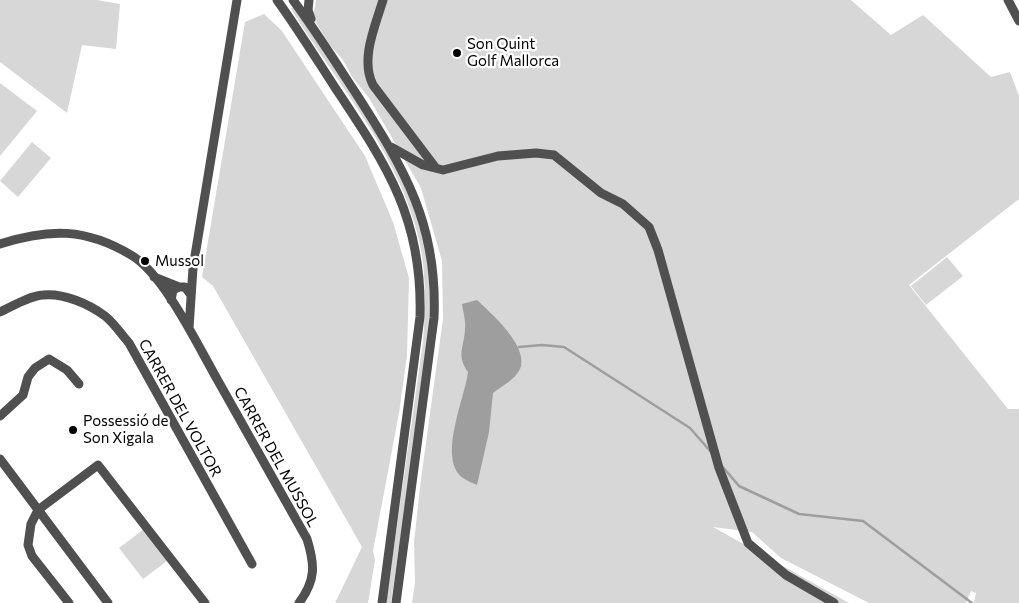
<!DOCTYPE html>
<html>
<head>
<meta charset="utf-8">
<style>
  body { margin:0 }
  canvas { display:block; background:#fff }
</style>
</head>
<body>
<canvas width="1019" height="603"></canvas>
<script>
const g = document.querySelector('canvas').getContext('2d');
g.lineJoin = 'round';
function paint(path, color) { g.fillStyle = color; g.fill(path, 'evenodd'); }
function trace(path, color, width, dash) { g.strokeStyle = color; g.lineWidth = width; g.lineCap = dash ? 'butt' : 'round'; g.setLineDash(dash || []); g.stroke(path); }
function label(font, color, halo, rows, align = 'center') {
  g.font = font + ' Commissioner,sans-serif'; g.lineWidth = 4.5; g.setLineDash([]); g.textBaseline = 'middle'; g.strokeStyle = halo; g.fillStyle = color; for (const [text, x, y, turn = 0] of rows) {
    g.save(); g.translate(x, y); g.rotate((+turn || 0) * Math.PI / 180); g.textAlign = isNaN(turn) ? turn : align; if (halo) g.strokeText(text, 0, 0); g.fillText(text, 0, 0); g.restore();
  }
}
paint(new Path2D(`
  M0,0H97L120,4L116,49L82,45L67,113L0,62Z
  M316,0H851L891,35L923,15L991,77L1010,72L1019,96V199L909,285L1008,409H1019V603H974L976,593L971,591L966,603H869L781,558L752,532L713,527L849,603H412L415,583L414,542L421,479L443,319L442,261L421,188L369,98L352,77L343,60L329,44L313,18Z
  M294,7C337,72 388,137 415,211C442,281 426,359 416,431C408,488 399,546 391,603H386L423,342C426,303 427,264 415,225C393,147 335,80 293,12L291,8Z
  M264,14L282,31L365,156L393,222L409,278L407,356L399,413L373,551L375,560L368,603H335L362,547L213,286L202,277L245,22Z
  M0,83L37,111L0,156Z
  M32,142L51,158L18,197L0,181Z
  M947,257L963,276L926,305L911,286Z
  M144,529L167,561L143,579L119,548Z`), '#d7d7d7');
paint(new Path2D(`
  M477,300C492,314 526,344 521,366C518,378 502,386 493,393L489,432L477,485C473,483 467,481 463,478C437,459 465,398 468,372C456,355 464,348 465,329C466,321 463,312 462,304Z`), '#9e9e9e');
trace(new Path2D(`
  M519,347L542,345L564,347L690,428L711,452
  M722,466L739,486L799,514L863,521L972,603`), '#9e9e9e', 2.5);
trace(new Path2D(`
  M277,0C298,29 317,60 336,89C388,167 423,220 420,317L382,603
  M293,0C316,31 336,63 357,95C405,170 438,225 434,318L396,603
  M309,0L308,10L311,19
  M383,0C375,27 360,59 373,85L435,167
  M1008,0L1019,21
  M391,147L423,165L443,170L498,156L536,153L554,155L601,193L623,204L649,227L658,250L719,468L748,543L786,575L834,603
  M0,244C49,228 86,228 131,255C164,274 198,346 217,379C247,433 277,486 307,539C315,565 316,580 299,603
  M154,277L179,287
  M171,300L173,290L179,287H185L191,295
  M0,312C13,306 29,296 43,295C64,293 89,304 105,316C114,323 121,334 129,343L252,564
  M189,328L193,268L237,0
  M0,416L23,395L28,377L35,368L49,359L67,370L79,384
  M0,459L108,603
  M69,603L32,556L28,545L31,524L38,510L98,465L205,603`), '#505050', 9);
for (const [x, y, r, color] of [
  [457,53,5,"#000"],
  [145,261,5,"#000"],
  [73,430,5,"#000"]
]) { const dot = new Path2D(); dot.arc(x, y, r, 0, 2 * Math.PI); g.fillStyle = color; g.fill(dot); trace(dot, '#fff', 2); }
label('15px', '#000', '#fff', [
  ["Son Quint",467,44],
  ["Golf Mallorca",467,61],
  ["Mussol",155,261],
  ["Possessió de",83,421],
  ["Son Xigala",83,438]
], 'left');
label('15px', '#000', '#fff', [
  ["CARRER DEL VOLTOR",180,408,61],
  ["CARRER DEL MUSSOL",276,457,61]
]);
</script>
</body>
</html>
